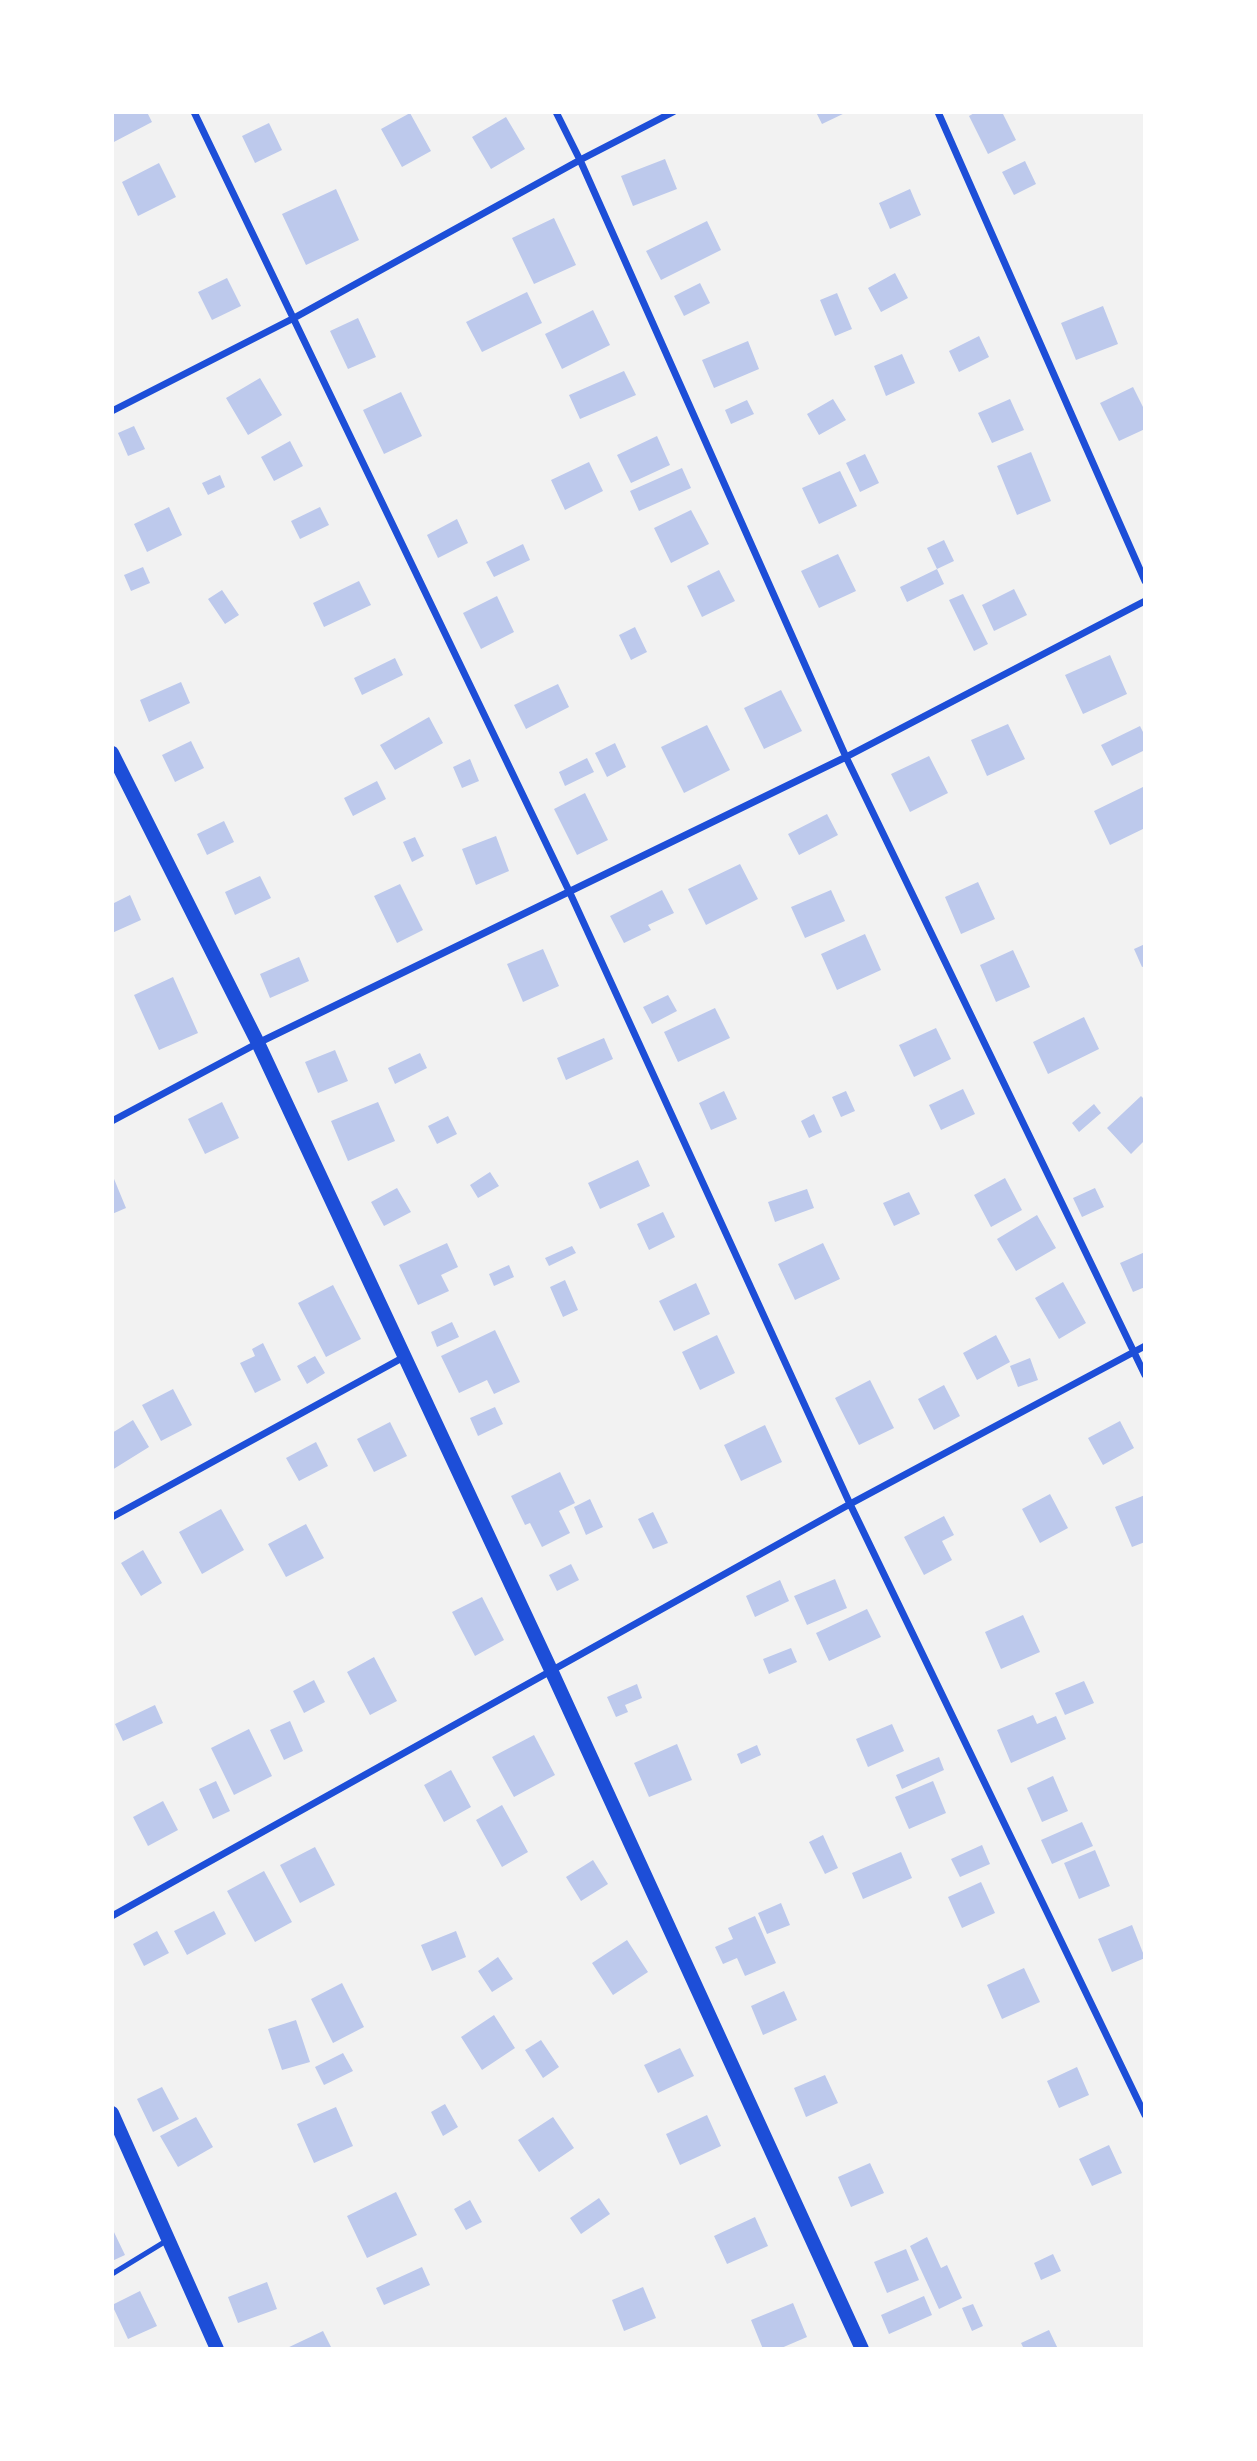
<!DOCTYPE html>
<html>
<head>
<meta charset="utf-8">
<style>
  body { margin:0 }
  #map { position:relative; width:1257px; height:2461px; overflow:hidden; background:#f2f2f2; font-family:Montserrat,sans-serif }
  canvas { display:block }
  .frame { position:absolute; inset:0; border:114px solid #fff; pointer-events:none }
</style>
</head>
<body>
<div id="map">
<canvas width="1257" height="2461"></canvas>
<div class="frame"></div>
</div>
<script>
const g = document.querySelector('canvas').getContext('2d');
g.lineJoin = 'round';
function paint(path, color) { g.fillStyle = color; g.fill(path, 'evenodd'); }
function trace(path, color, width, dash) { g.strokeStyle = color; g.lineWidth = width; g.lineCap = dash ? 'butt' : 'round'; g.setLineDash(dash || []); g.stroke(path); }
paint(new Path2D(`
  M112,112H147L152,122L112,143Z
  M816,112H847L822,124Z
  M976,112H1002L1016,140L988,154L969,116Z
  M410,113L431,151L402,167L381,129Z
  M506,117L525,149L491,169L472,137Z
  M269,123L282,150L255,163L242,136Z
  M665,159L677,189L633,206L621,176Z
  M1025,161L1036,184L1014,195L1002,172Z
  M159,163L176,197L138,216L122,182Z
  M336,189L359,240L306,265L282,214Z
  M910,189L921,215L890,229L879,203Z
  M554,218L576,265L534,284L512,238Z
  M707,221L721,250L661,280L646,251Z
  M895,273L908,298L881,312L868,288Z
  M227,278L241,306L212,320L198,292Z
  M700,283L710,303L684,316L674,296Z
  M527,292L542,323L482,352L466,322Z
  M837,293L852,329L835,336L820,300Z
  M1103,306L1118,344L1076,360L1061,323Z
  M593,310L610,345L562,369L545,334Z
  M358,318L376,357L348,369L330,331Z
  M979,336L989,357L959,372L949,351Z
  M748,341L759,369L714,388L702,360Z
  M902,354L915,383L886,396L874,366Z
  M624,371L636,395L580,419L569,395Z
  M260,378L282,415L248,435L226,398Z
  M1133,387L1145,411V429L1119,441L1100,403Z
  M401,392L422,436L384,454L363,410Z
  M833,399L846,420L819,435L807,414Z
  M1010,399L1024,430L992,443L978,413Z
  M747,400L754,414L731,424L725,410Z
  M134,426L145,449L128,456L118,433Z
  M657,436L670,465L631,483L617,455Z
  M290,441L303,466L274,481L261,457Z
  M1031,452L1051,501L1017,515L997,466Z
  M865,454L879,483L860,492L846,463Z
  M589,462L603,491L565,510L551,480Z
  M682,468L691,488L639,511L630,491Z
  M840,471L857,506L819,524L802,488Z
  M220,475L225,487L208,495L202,483Z
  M169,507L182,535L147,552L134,524Z
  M320,507L329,525L300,539L291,521Z
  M691,510L709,544L671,563L654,528Z
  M457,519L468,543L438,558L427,535Z
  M944,540L954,561L937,569L927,548Z
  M523,544L530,560L494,577L486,562Z
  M838,554L856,591L819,608L801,571Z
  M143,567L150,583L131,591L124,575Z
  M937,569L944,584L907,602L900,587Z
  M719,570L735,601L702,617L687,586Z
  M359,581L371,605L324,627L313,603Z
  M1014,589L1027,615L994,631L982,605Z
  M222,590L239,615L225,624L208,599Z
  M963,594L988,644L974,651L949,600Z
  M497,596L514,632L481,649L463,613Z
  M635,627L647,652L631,660L619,635Z
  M1110,655L1127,694L1083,714L1065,675Z
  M395,658L403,675L362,695L354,678Z
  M181,682L190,703L149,722L140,700Z
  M558,684L569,707L526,729L514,705Z
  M781,690L802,731L764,749L744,708Z
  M429,717L443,743L395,770L380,745Z
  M1008,724L1025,759L987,776L971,740Z
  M707,725L730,770L684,793L661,747Z
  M1140,726L1145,736V750L1112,766L1101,745Z
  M191,741L204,768L175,782L162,755Z
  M615,743L626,767L607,777L595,753Z
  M929,756L948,793L910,812L891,774Z
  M587,758L594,772L565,786L559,772Z
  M470,759L479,781L462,788L453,767Z
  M377,781L386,799L353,816L344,798Z
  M1145,786V828L1110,845L1094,811Z
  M585,793L608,840L577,855L554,809Z
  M827,814L838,835L799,855L788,834Z
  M224,821L234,842L207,855L197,834Z
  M496,836L509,871L476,885L462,849Z
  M415,837L424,856L412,862L403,842Z
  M740,864L758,899L706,925L688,889Z
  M260,876L271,898L235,915L225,892Z
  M978,882L995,919L961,934L945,897Z
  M400,884L423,930L397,943L374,896Z
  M662,890L674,913L648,925L651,930L624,943L610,916Z
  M831,890L845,921L805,938L791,907Z
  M130,895L141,920L112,933V904Z
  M865,934L881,970L837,990L821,954Z
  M1145,944V966L1142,967L1134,949Z
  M543,949L559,986L523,1002L507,964Z
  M1013,950L1030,987L996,1002L980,965Z
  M299,957L309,981L270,998L260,974Z
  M173,977L198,1033L159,1050L134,995Z
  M668,995L677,1011L652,1024L643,1007Z
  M715,1008L730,1038L678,1062L664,1032Z
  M1084,1017L1099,1049L1048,1074L1033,1042Z
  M936,1028L951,1059L914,1077L899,1045Z
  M604,1038L613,1059L566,1080L557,1058Z
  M335,1050L348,1081L318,1093L305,1062Z
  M420,1053L427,1068L395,1084L388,1068Z
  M963,1089L975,1114L941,1130L929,1105Z
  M724,1091L737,1119L711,1130L699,1103Z
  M846,1091L855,1111L841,1117L832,1097Z
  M1141,1096L1145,1100V1140L1131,1154L1107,1128Z
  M222,1102L239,1138L205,1154L188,1119Z
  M378,1102L395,1141L348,1161L331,1121Z
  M1094,1104L1101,1113L1079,1132L1072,1123Z
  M814,1114L822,1132L809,1138L801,1121Z
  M448,1116L457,1134L437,1144L428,1126Z
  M638,1160L650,1186L600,1209L588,1183Z
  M490,1172L499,1186L478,1198L470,1185Z
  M112,1174L126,1208L112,1214Z
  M1005,1178L1022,1210L991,1227L974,1195Z
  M397,1188L411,1212L384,1226L371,1202Z
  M1095,1188L1104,1207L1082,1217L1073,1198Z
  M807,1189L814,1208L775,1222L768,1202Z
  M909,1192L920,1214L894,1226L883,1203Z
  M663,1212L675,1237L649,1250L637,1224Z
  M1037,1215L1056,1248L1016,1271L997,1239Z
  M447,1243L458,1267L441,1275L449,1291L418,1305L399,1265Z
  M823,1243L840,1279L795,1300L778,1264Z
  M572,1246L576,1253L549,1266L545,1258Z
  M1145,1252V1287L1133,1292L1120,1263Z
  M509,1265L514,1277L494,1286L489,1274Z
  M565,1280L578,1310L563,1317L550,1287Z
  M1063,1282L1086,1323L1059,1339L1035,1298Z
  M696,1283L710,1314L674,1331L659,1301Z
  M333,1285L361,1339L326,1357L298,1303Z
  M452,1322L459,1337L437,1347L431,1332Z
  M495,1330L520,1382L494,1394L487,1380L459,1393L441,1356Z
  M717,1335L735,1373L700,1390L682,1352Z
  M996,1335L1010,1362L977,1380L963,1353Z
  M263,1343L281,1380L255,1393L240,1363L255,1356L252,1349Z
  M315,1356L325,1373L307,1384L297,1366Z
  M1030,1358L1038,1380L1018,1387L1010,1366Z
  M870,1380L894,1428L859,1445L835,1398Z
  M944,1385L960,1416L934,1430L918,1399Z
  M173,1389L192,1425L161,1441L142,1405Z
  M495,1407L503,1424L478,1436L470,1418Z
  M133,1420L149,1447L112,1470V1433Z
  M1120,1421L1134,1448L1103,1465L1088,1438Z
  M390,1422L407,1456L374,1472L357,1439Z
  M765,1425L782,1462L741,1481L724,1445Z
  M316,1442L328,1466L299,1481L286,1458Z
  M560,1472L575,1503L559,1511L570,1533L542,1547L530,1523L525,1525L511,1496Z
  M1050,1494L1068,1528L1040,1543L1022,1509Z
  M1145,1495V1542L1132,1547L1115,1507Z
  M590,1499L603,1527L586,1535L574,1507Z
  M221,1509L244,1550L202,1574L179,1532Z
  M653,1512L668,1543L653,1549L638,1519Z
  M944,1516L954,1535L942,1541L952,1560L924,1575L904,1537Z
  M306,1524L324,1558L286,1577L268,1544Z
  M143,1550L162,1583L141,1596L121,1563Z
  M571,1564L579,1580L557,1591L549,1575Z
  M835,1579L847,1608L807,1625L794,1596Z
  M780,1580L789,1601L755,1617L746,1596Z
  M482,1597L504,1640L475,1656L452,1612Z
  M867,1609L881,1637L829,1661L816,1633Z
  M1023,1615L1040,1652L1001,1669L985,1632Z
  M791,1648L797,1662L769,1674L763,1659Z
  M374,1657L397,1701L370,1715L347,1672Z
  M314,1680L325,1702L304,1713L293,1691Z
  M1084,1681L1094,1703L1065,1715L1055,1693Z
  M637,1684L642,1698L625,1705L628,1712L616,1717L607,1697Z
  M155,1705L163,1723L123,1741L115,1724Z
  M1033,1715L1037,1724L1056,1716L1066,1739L1011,1763L997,1730Z
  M290,1721L303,1751L284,1760L270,1730Z
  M892,1724L904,1751L868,1767L856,1739Z
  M249,1729L272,1776L234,1795L211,1748Z
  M534,1735L555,1775L514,1797L492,1757Z
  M677,1744L692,1780L649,1797L634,1763Z
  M757,1745L761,1755L741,1764L737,1754Z
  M939,1757L944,1770L902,1789L896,1775Z
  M451,1770L471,1807L444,1822L424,1785Z
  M1053,1776L1068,1811L1042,1822L1027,1788Z
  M216,1781L230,1811L213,1819L199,1789Z
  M933,1781L946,1813L909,1829L895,1797Z
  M163,1801L178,1830L148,1846L133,1817Z
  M502,1805L528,1852L502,1867L476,1820Z
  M1082,1822L1093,1846L1052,1864L1041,1840Z
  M823,1835L838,1868L825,1874L809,1842Z
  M982,1845L990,1864L960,1877L951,1859Z
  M315,1847L335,1885L300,1903L280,1865Z
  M1095,1850L1110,1886L1079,1899L1064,1863Z
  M901,1852L912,1878L863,1899L852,1873Z
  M593,1860L608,1884L581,1901L566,1877Z
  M264,1871L292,1922L255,1942L227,1891Z
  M981,1882L995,1913L962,1928L948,1897Z
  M781,1903L790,1925L767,1934L758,1913Z
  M214,1911L226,1934L187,1955L174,1931Z
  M755,1916L776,1963L745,1976L737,1958L723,1964L715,1947L733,1939L728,1928Z
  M1132,1925L1145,1958L1112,1972L1098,1939Z
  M157,1931L169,1953L144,1966L133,1944Z
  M456,1931L466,1957L432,1971L421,1945Z
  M627,1940L648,1972L613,1995L592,1963Z
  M498,1957L513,1979L492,1992L478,1971Z
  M1024,1968L1040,2002L1002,2019L987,1985Z
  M342,1983L364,2027L333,2043L311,1999Z
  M784,1991L797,2020L763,2035L751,2006Z
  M494,2015L515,2048L482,2070L461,2037Z
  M296,2020L310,2062L282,2070L268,2029Z
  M541,2040L559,2067L543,2078L525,2050Z
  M680,2048L694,2076L658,2093L644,2065Z
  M343,2053L353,2071L324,2085L315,2067Z
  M1077,2067L1089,2095L1059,2108L1047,2081Z
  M825,2075L838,2103L806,2117L794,2088Z
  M162,2087L179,2119L153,2132L137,2099Z
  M445,2104L458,2127L443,2136L431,2112Z
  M336,2107L353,2146L314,2163L297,2124Z
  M707,2115L721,2146L680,2165L666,2134Z
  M196,2117L213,2147L178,2167L160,2136Z
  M553,2117L574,2148L539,2172L518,2140Z
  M1109,2145L1122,2173L1092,2186L1079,2159Z
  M870,2163L884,2193L851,2207L838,2177Z
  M396,2192L417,2235L367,2258L347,2216Z
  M599,2198L610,2214L581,2234L570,2218Z
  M470,2200L482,2222L466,2230L454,2209Z
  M755,2217L768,2246L727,2264L714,2236Z
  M112,2228L125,2255L112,2261Z
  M927,2237L941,2268L947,2265L962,2298L939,2309L910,2246Z
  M906,2249L919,2280L887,2293L874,2262Z
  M1053,2254L1061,2271L1041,2280L1034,2263Z
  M422,2267L430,2285L384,2305L376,2288Z
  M267,2282L277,2309L238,2323L228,2297Z
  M643,2287L656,2318L624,2331L612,2300Z
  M140,2291L157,2326L128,2339L112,2305Z
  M924,2296L932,2315L889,2334L881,2315Z
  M793,2303L807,2337L779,2349H763L751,2320Z
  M973,2304L983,2326L972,2331L962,2308Z
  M1049,2330L1058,2349H1024L1021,2343Z
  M323,2331L332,2349H285Z`), '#bdc9ec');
trace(new Path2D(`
  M112,2274L166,2241`), '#1d4ed8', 5);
trace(new Path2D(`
  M194,112L570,893L850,1504L1145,2115
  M556,112L580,160L846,757L1145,1375
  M938,112L1145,581
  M112,411L294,318L580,160L673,112
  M112,1121L258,1043L846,757L1145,601
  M112,1517L404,1357
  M112,1916L850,1504L1145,1346`), '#1d4ed8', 7);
trace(new Path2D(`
  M112,753L258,1043L551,1670L862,2349
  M112,2113L217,2349`), '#1d4ed8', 14);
</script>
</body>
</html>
